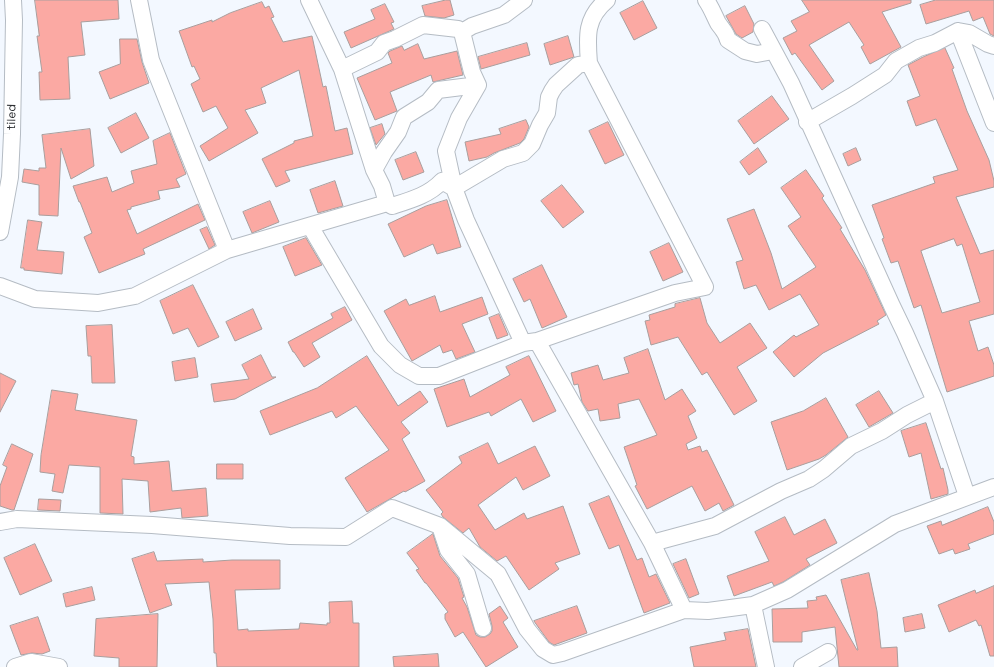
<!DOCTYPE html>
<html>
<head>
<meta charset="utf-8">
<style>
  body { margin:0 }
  canvas { display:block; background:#f3f8ff }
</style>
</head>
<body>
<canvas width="994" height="667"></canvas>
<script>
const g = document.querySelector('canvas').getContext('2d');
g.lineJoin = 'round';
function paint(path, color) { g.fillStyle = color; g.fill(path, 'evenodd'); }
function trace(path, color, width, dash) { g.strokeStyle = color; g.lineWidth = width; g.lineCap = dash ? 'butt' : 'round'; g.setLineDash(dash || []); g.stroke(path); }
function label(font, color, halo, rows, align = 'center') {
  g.font = font + ' "Space Grotesk",sans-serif'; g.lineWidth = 3; g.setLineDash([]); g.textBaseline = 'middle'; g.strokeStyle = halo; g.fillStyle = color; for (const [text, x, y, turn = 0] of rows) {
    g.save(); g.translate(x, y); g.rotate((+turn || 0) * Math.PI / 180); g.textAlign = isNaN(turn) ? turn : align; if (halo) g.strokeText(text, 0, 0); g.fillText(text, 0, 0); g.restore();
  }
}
const building = new Path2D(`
  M35,0H118L119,19L81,22L85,55L68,57L70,99L40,100L39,72H42L37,36H39Z
  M446,0H450L454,15L444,18L425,16L422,6Z
  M802,0H911V3L882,12L901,47L870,64L861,47L864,45L849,22L809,45L834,81L822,90L795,53L792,55L783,38L797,31L791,21L809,12Z
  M936,0H994V36L990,34L983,17L973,21L969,11L926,24L920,5Z
  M643,1L657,28L634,40L620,13Z
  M262,2L265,8L269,6L274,17L271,18L283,42L312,36L323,87L326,86L335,131L347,128L353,154L285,171L290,181L276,187L262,159L294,143V141L313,136L299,70L261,88L266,103L245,110L258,133L209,161L200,146L228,128L216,106L203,112L191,84L200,79L194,66L192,67L179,31L212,20V22L230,13Z
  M385,4L394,22L391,23L394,29L351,48L344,32L375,19L371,10Z
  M745,6L754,24L753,32L742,38L736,34L726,16Z
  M568,36L574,57L550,65L544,44Z
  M120,39H137L142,62L149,83L110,99L99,72L120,64Z
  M527,43L530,55L481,69L478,57Z
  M418,44L424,59L457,51L463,75L433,82L431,75L390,92L397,111L375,120L357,78L392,63L388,53L390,51L402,46L404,50Z
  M945,48L954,68L952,69L967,111L989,160L994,181V187L956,197L980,254L994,250V314L969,321L978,351L988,347L994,365V376L947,392L921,305L914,308L898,261L891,263L882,239L884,238L872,205L935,183L933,177L958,170L936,119L916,126L907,101L920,96L908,65L923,57ZM954,239L957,246L962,244L980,302L942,313L921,251Z
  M772,96L789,119L754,144L738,121Z
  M136,113L149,138L121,153L108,128Z
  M526,120L529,127L524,139L520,143L494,153L487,157L469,161L465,142L501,134L499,129Z
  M608,122L624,155L605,164L589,131Z
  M382,124L385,134L376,145L370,128Z
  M90,129L94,166L71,179L61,148L58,216L39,215V185L22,182L24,169L39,171V168H46L42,135Z
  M170,133L186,174L176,179L180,187L158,191L160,199L131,207V209L127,210L137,234L198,204L205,220L143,249L145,254L99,273L84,237L92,233L80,202H79L73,186L107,177L112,192L134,183L131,171L157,164L153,141Z
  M758,148L767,162L749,175L740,162Z
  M856,148L861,160L848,166L843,154Z
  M416,152L424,172L403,180L395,160Z
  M806,170L824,196L822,198L842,228L840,229L865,270L886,315L877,321L879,324L823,353L794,377L773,352L794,335L796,337L819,325L800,294L769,310L756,285L744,289L736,262L743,260L727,219L754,209L771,253L782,289L816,267L788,226L801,217L781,188Z
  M335,181L343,206L318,213L310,190Z
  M562,185L584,212L563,228L541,201Z
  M447,200L461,247L437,254L433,244L404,257L388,224L426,206Z
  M270,201L279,222L252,233L243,212Z
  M28,220L42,222L37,250L64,252L62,274L24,270V268H21Z
  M207,227L215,245L209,249L200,230Z
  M306,238L322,265L295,276L283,247Z
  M669,243L683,272L663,281L650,252Z
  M542,265L567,317L542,328L530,299L524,302L513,279Z
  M193,285L219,337L198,347L188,328L173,334L160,301Z
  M435,296L440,312L482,297L488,314L462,324L475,352L456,359L452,350L443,353L440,345L412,361L384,311L406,299L409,305Z
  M700,298L707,323L720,343L750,323L767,348L737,367L757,401L734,415L707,372L702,375L678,337L651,345L645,321L650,320L649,315L675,307V304Z
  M345,307L352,320L312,343L320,357L304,367L294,352H293L288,342L333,318L331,314Z
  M253,309L262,329L235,341L226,322Z
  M499,314L508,335L497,339L489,318Z
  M112,325L115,383H92L91,356H88L86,326Z
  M648,349L665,400L682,389L696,411L688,416L697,438L686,444L688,450L700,446L702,452L707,450L734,505L723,511L719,503L705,511L692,486L647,509L635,486L637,485L624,447L657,435L639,399L618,404L620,418L600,421L598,409L588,411L582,402L578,384L574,385L571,373L598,365L603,380L629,373L624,358Z
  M261,355L272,377H276L235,399L214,402L211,384L249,379L242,365Z
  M367,356L398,406L420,391L428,402L401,422L410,433L402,439L425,481L405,492L404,491L367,512L345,478L389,450L356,406L336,418L332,411L270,435L260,411L317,388Z
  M529,356L556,411L533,422L521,399L491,416L489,412L447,427L434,389L464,379L470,397L510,375L506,367Z
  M195,358L198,377L175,381L172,362Z
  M0,373L16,381L0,412Z
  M52,390L78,394L75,410L137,420L131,456L134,457V464L169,461L172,491L206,488L208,516L182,518L181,508L150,512L148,481L122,479L123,514L100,513V467L69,465L63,493L52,491L55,474L40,472L41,455Z
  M879,391L893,413L869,427L856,405Z
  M826,398L848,437L826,455L819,459L787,470L771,422L803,411Z
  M926,423L941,469L943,468L948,490V494L931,499L921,453L909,457L901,431Z
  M488,443L498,464L535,446L550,476L523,490L516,477L478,505L495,530L524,513L527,519L563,506L580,554L555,563L559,569L529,590L506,556L497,561L480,547L469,528L463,533L443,517L441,514L443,512L426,490L462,463L459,457Z
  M12,444L33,454L14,510H12L0,506V486L7,467L3,465Z
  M217,464H243V479H217Z
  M609,496L637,560L642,558L649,577L656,574L670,603L644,613L619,545L609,549L589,504Z
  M39,499L61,500L60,511L38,510Z
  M988,507L994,522V534L968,544L970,549L955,554L953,549L939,554L927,526L941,521L942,525Z
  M785,517L794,535L825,519L837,543L806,559L810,565L783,582L774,586L772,582L734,596L727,576L769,561L755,532Z
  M433,534L440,556L458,578L464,597L462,598L467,607L476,635L480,637H485L490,634L492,631V626L489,614L500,606L508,618L503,622L518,647L486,667L463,632L455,637L445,619V614L448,612L426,583H425L416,570L419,569L407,553Z
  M35,544L52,581L20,595L4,558Z
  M154,552L157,561L203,559V562L232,560H280V589L235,590L238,630L248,629V631L299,629L300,623L327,625V623H330L329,602L352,601L353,623H359V667H217L216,653H214L213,619L209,582L165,584L172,605L150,613L132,559Z
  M686,559L699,594L689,598L673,564Z
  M869,573L877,611L881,648L897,647L898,667H839L835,627L802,632V642H773L772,609L808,608L807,601L817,600L816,597L826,595L857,650H858L841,580Z
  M994,586V656H990L981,625L979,626L976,620L949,632L938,605L975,590L976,593Z
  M92,587L95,600L66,607L63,594Z
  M577,606L587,633L554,645L549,642L536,624L534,621Z
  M158,614L157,667H119V658L94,656L96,619Z
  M922,614L925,628L905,632L903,618Z
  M38,617L50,651L42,654L32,653L21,655L10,626Z
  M748,629L756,667H694L690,647L726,640L724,633Z
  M438,654L439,667H394L393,657Z`);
paint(building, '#fba9a3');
trace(building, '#a99e9d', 1);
const minor = new Path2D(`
  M139,0L151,60L227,250
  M706,0C711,7 714,15 718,23C722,29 726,32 728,40L745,51L757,54L773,51
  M762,29L791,83L892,306L905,333L935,401L967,496
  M958,31L994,123
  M462,32L472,26L504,15L524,0
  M342,69L377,52L384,43L395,39L423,25L458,29L462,32L472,72L478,85
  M478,85L459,118L446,151L454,188L466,220L523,343
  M807,122L852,96L885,75L896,61L919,48L935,43L958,31L969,33L988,44L994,46
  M374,170L384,152L398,132L404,117L428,102L438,90L478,85
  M387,203L392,206C411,200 429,195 442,181L454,188L503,159L523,153L532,144L540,125L547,113L549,97L552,91L556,85L578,65L589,63
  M310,226L381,346L400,365L419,376H439L523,343L537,341L675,293L705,287L589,63C587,37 585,18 607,0
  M0,232L10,177L12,134L14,20L13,0
  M0,286L35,299L98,303L135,296L227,250L387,203L382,186L374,170L342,69L309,0
  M537,341L652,543L684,610
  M0,522L17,519L152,525L290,536L346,537L392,508L440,526L498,574L527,629L543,649L553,655L562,653L684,610L708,611L753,605L787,590L895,524L994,487
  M440,526L448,550L467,574L483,628
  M652,543L715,526L781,491L809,479L824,469L851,446L882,431L907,415L935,401
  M753,605L766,667
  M15,667L31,662L59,667
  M802,667L828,652`);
trace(minor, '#b5bcc4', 18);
trace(minor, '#fff', 16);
label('12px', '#2e3033', '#fff', [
  ["tiled",12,117,-89]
]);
</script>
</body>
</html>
